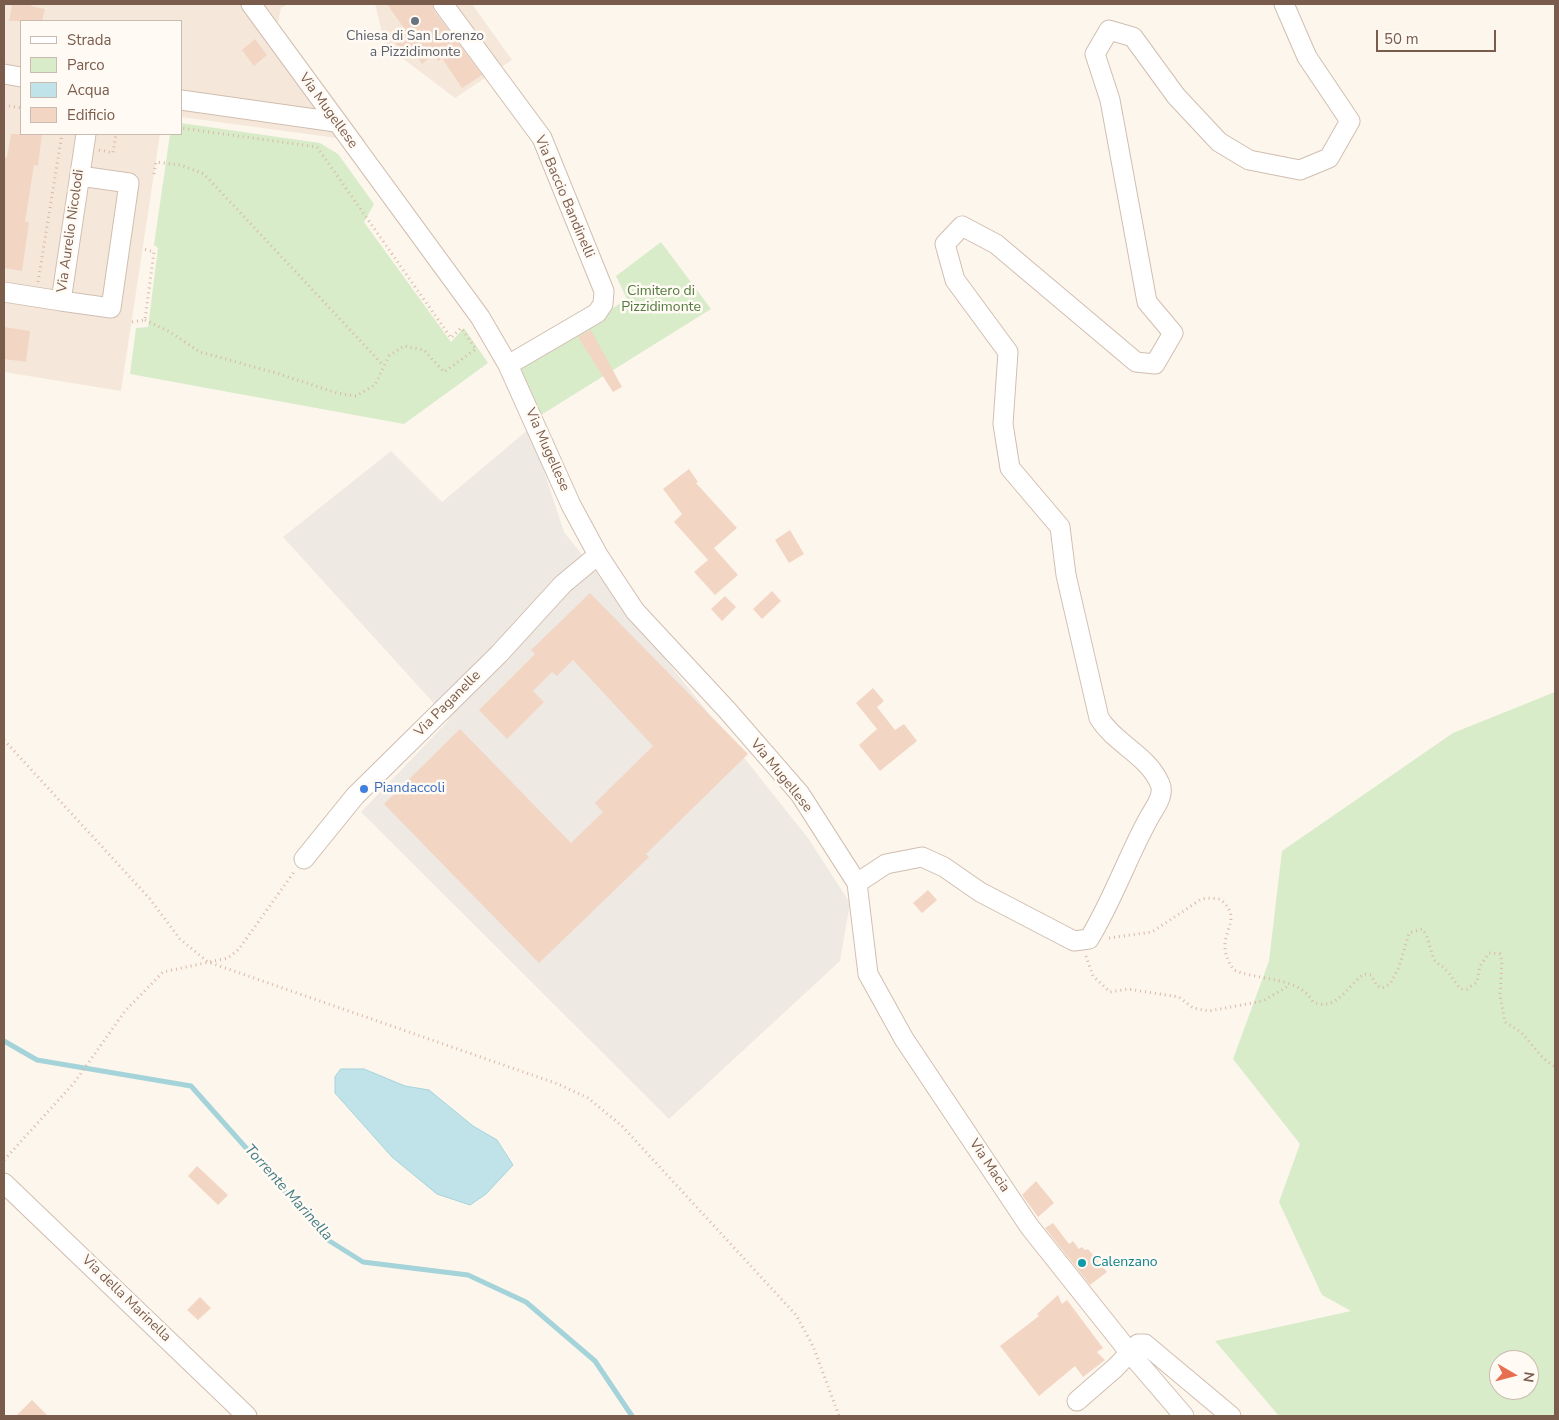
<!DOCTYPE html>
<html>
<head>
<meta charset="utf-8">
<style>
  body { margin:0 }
  #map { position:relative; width:1559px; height:1420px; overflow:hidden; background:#fdf6ec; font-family:"Nunito Sans",sans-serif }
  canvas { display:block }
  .frame { position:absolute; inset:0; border:5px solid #7a5c4d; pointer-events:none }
  .legend { position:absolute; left:20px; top:20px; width:162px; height:115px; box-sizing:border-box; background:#fffaf3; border:1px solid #cabbb1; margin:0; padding:6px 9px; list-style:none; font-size:15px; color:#7a5c4d }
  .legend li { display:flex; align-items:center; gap:10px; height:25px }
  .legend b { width:25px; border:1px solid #cabbb1 }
  .north { position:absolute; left:1489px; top:1350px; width:50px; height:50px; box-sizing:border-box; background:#fffaf3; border:1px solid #cabbb1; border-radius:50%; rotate:98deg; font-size:14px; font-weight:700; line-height:20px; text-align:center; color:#7a5c4d }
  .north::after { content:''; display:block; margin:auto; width:18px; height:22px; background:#e76f51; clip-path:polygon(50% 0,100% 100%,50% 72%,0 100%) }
  .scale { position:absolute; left:1376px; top:30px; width:120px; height:22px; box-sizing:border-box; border:2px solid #7a5c4d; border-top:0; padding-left:6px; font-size:15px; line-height:18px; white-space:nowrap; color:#7a5c4d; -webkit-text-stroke:4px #fffaf3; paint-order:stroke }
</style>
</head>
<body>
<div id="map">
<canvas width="1559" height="1420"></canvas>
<div class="frame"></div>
<ul class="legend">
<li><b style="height:6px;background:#fff"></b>Strada</li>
<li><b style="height:14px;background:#d8ecc9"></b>Parco</li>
<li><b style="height:14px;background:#bfe3e8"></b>Acqua</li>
<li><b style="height:14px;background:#f3d5c3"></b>Edificio</li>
</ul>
<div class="north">N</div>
<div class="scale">50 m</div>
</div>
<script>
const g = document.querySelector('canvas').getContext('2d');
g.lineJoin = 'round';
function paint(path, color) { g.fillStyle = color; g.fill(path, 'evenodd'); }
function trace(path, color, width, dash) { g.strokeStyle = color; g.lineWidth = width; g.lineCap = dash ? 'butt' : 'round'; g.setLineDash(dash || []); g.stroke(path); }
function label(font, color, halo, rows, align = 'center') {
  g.font = font + ' "Nunito Sans",sans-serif'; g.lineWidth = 5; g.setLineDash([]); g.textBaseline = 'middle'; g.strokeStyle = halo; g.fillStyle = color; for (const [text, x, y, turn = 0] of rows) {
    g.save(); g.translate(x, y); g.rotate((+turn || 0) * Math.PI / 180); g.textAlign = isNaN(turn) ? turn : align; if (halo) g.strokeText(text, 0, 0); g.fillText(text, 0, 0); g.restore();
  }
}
paint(new Path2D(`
  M4,4H288L281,8L278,23L366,142L181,117V21H21V134H160L121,391L4,372Z
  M375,4H472L512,60L455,98L385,45Z`), '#f5e8da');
paint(new Path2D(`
  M530,428L564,532L808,838L850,903L840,961L669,1119L361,812L449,720L283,537L391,451L442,502Z`), '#efe9e4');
paint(new Path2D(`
  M181,123L320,143L338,154L374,204L364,222L451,342L464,328L488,363L404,424L130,374L136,328L148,327L158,248L154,245L170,134H181Z
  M661,242L711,309L541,415L518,368L627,299L616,276Z
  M1555,692V1416H1279L1215,1341L1351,1311L1322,1295L1279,1202L1300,1144L1233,1059L1269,961L1282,851L1453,733ZM1499,1360H1529V1390H1499Z`), '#d8ecc9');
const water = new Path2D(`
  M341,1069H364L405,1086L429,1090L473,1126L497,1140L513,1165L486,1194L470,1205L437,1194L392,1157L335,1093V1077Z`);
paint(water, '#bfe3e8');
trace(water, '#a5d3da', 1);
trace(new Path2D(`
  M4,1041L37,1060L191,1086L328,1240L363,1262L468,1275L526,1302L595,1361L632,1416`), '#a5d3da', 5);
paint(new Path2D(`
  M12,4H32L31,6L45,9L42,21H9Z
  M387,4H432L434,11L482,75L462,88L442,58L438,61L434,54L422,64L416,54L409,58L392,39L404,28Z
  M255,39L267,55L254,66L242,50Z
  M11,134H42L38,166L34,165L25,222H29L22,271L4,268V158L7,157Z
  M4,327L30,331L26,362L4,359Z
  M591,330L622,387L613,392L578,337Z
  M689,469L698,482L696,483L737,528L714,548L738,575L715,595L694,572L708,560L674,522L682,514L663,489Z
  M790,530L804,554L789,563L775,540Z
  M772,591L781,601L762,619L753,609Z
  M590,593L748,754L646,854L649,857L539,963L384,804L460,729L571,843L603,812L595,803L653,746L573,660L557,676L552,672L533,691L544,702L507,739L479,710L535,654L531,650Z
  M725,596L736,607L722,621L711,609Z
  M873,688L884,701L877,707L895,730L904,724L917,741L880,771L859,745L877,729L856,703Z
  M928,890L937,900L922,913L913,903Z
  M197,1166L228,1195L218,1205L188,1176Z
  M1036,1181L1054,1203L1038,1217L1022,1195Z
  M1053,1223L1069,1244L1073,1241L1079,1249L1082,1247L1085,1250L1088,1249L1107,1272L1090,1285L1045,1228Z
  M1058,1295L1062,1304L1067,1300L1103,1348L1097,1352L1105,1360L1083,1377L1075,1366L1039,1396L1000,1346L1039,1316L1037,1314Z
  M200,1297L211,1308L198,1320L187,1310Z
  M32,1400L48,1416H16Z`), '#f3d5c3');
const minor = new Path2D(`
  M251,4L480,317L508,365L571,505L598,555L635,611L727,710L800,794L857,883L868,974L904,1039L1029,1226L1130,1353L1184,1416
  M443,4L542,138L604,291L603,304L597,313L508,365
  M4,74L21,77
  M181,100L336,122
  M4,292L61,301L86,134
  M61,301L111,308L129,183L80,176
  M304,859L355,796L499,654L563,584L598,555
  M857,883L886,864L922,857L944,867L980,892L1074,941L1089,939C1113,900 1128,855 1150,816C1155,807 1165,795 1160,784C1148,755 1115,744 1099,718L1066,575L1060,527L1010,468L1003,424L1008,352L955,280L945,244L962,226L996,244L1136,362L1155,364L1173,333L1147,302L1110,100L1095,54L1109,30L1133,37L1176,96L1219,142L1249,160L1300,170L1329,158L1350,121L1307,57L1284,4
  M4,1183L247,1416
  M1077,1401L1115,1368L1138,1344H1145L1231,1416`);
trace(minor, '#d1beb0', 21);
trace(new Path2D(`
  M4,105L21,108
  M99,150L113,153L116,134
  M154,174L156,162L181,165L204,174L383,365
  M38,282L62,134
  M145,320L170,332L200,352L276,373L337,393L356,396L375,385L389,356L404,346L424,350L444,372L476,349L461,328L451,338L317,147L181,128
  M132,322L145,320L154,252L143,249
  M4,740L150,899L180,939L208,962L558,1084L588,1098L622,1126L796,1315L813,1346L839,1416
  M1109,938L1152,932L1200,900L1206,898L1220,899C1249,923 1208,935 1234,970C1258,981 1299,976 1313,1002C1337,1012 1347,986 1364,974L1371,975L1377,986L1382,988L1390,984L1399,967L1409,933L1422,929C1429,936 1430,950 1434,959C1437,965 1442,965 1446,970C1452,976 1455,983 1461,989H1467L1477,982L1480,966L1489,953L1500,954L1502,961L1500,995L1505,1022L1521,1032L1543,1058L1555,1067
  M1086,956L1093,976L1110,992L1128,989L1179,997L1193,1008L1209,1011L1263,1001L1290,985
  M4,1160L74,1083L125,1011L163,972L228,958L239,949L294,872`), '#d9b8a5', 3, [1, 4]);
trace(minor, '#fff', 19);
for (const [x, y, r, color] of [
  [415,21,5,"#6b7280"],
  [364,789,5,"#3f7fe0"],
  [1082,1263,5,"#0f9aa8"]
]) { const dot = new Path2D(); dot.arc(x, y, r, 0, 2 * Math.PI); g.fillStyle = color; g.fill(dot); trace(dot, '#fffaf3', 2); }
label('14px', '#5b616d', '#fffaf3', [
  ["Chiesa di San Lorenzo",415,37],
  ["a Pizzidimonte",415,53]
]);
label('14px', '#7a5c4d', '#fffaf3', [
  ["Via Mugellese",328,111,54],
  ["Via Baccio Bandinelli",564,197,67],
  ["Via Aurelio Nicolodi",71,231,-82],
  ["Via Mugellese",547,450,66],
  ["Via Paganelle",448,704,-45],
  ["Via Mugellese",781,776,51],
  ["Via Macia",989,1166,56],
  ["Via della Marinella",126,1299,44]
]);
label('14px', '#537a41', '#fffaf3', [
  ["Cimitero di",661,292],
  ["Pizzidimonte",661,308]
]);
label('14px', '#366cbe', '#fffaf3', [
  ["Piandaccoli",374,789]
], 'left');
label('14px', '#0d838f', '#fffaf3', [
  ["Calenzano",1092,1263]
], 'left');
label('italic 15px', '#437c86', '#fffaf3', [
  ["Torrente Marinella",288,1193,48]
]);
</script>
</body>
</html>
